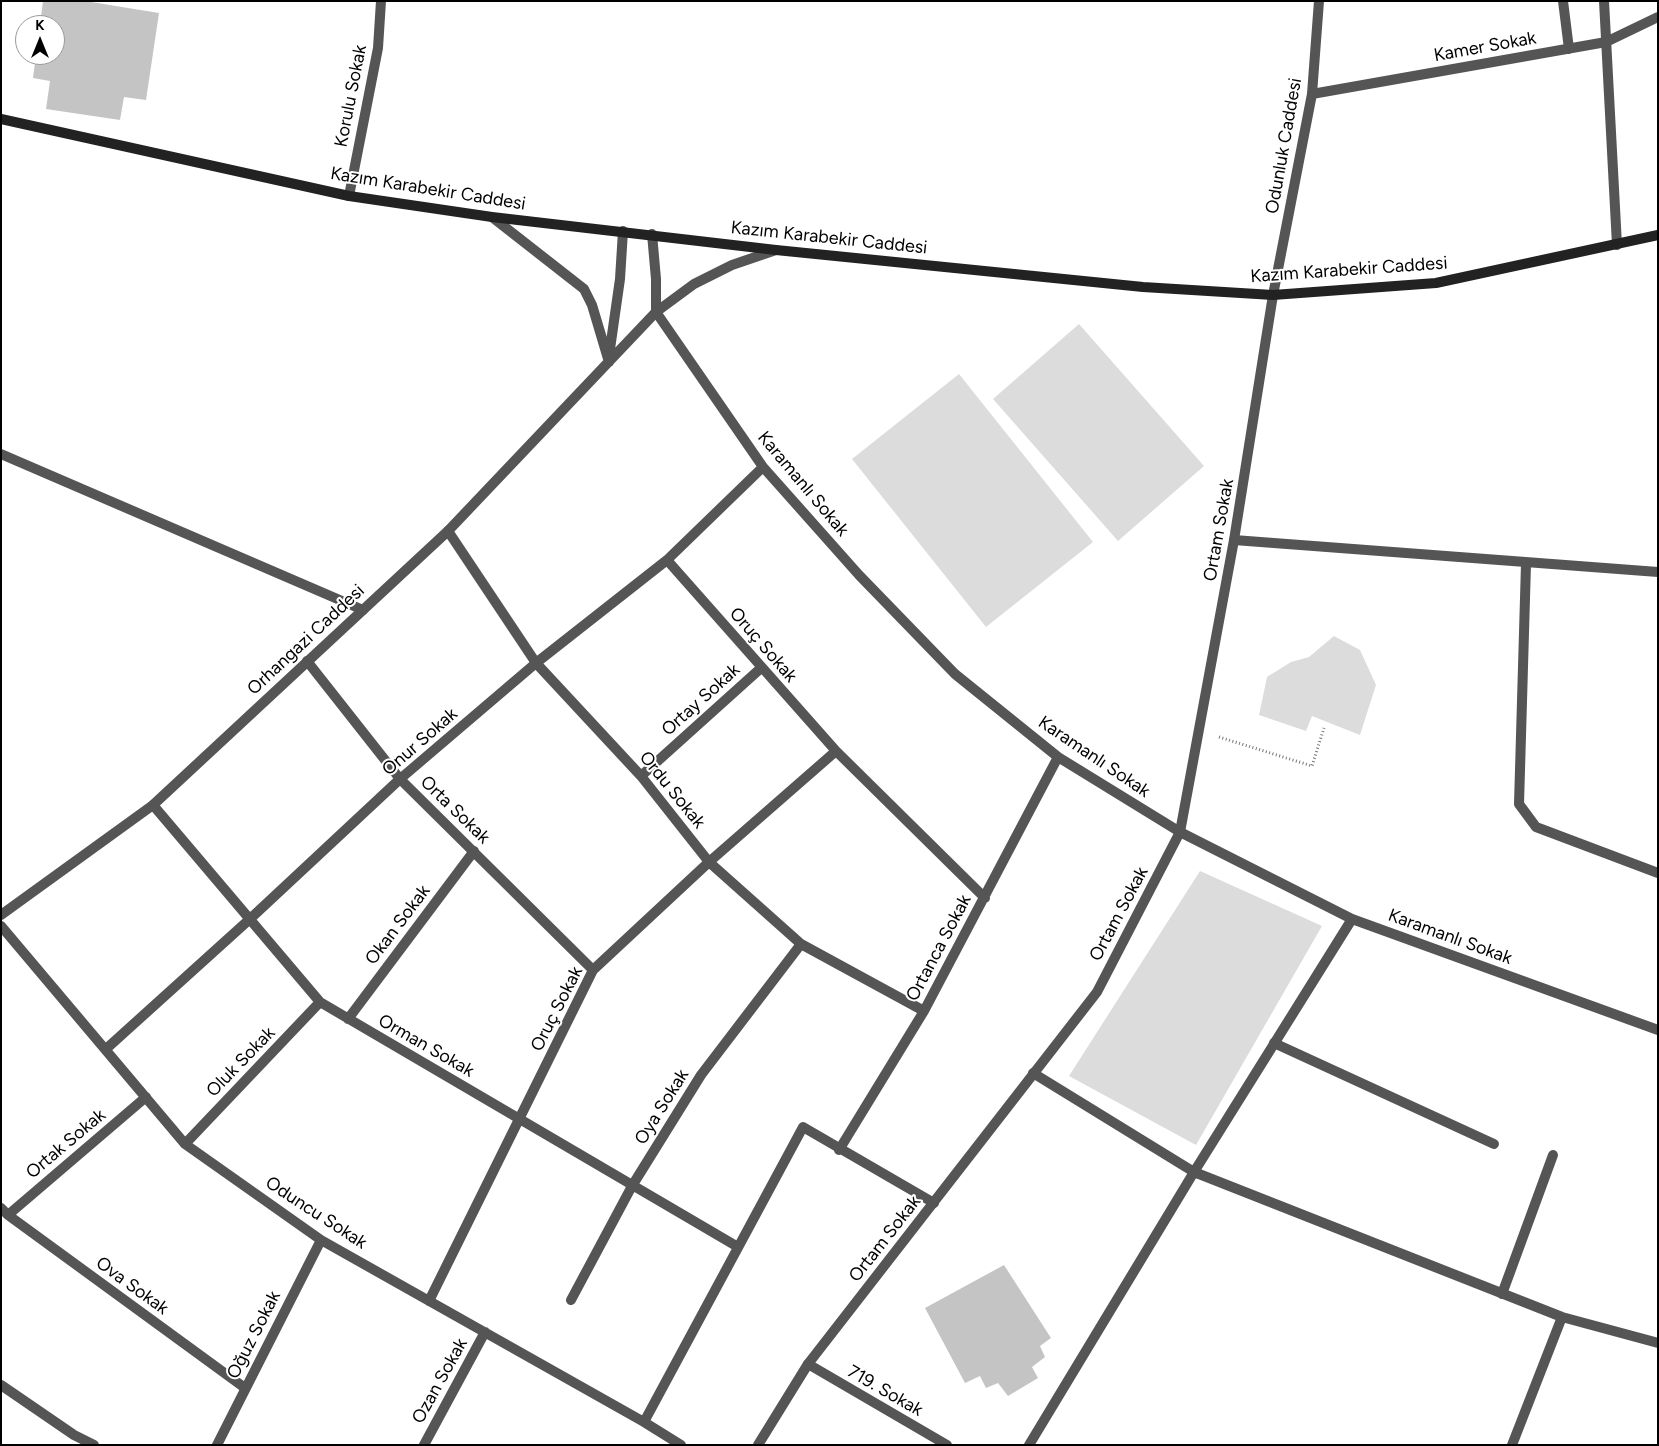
<!DOCTYPE html>
<html>
<head>
<meta charset="utf-8">
<style>
  body { margin:0 }
  #map { position:relative; width:1659px; height:1446px; overflow:hidden; background:#fff; font-family:Figtree,sans-serif }
  canvas { display:block }
  .frame { position:absolute; inset:0; border:2px solid #000; pointer-events:none }
  .north { position:absolute; left:15px; top:15px; width:50px; height:50px; box-sizing:border-box; background:#fff; border:1px solid #999; border-radius:50%; rotate:0deg; font-size:14px; font-weight:700; line-height:20px; text-align:center; color:#000 }
  .north::after { content:''; display:block; margin:auto; width:18px; height:22px; background:#000; clip-path:polygon(50% 0,100% 100%,50% 72%,0 100%) }
</style>
</head>
<body>
<div id="map">
<canvas width="1659" height="1446"></canvas>
<div class="frame"></div>
<div class="north">K</div>
</div>
<script>
const g = document.querySelector('canvas').getContext('2d');
g.lineJoin = 'round';
function paint(path, color) { g.fillStyle = color; g.fill(path, 'evenodd'); }
function trace(path, color, width, dash) { g.strokeStyle = color; g.lineWidth = width; g.lineCap = dash ? 'butt' : 'round'; g.setLineDash(dash || []); g.stroke(path); }
function label(font, color, halo, rows, align = 'center') {
  g.font = font + ' Figtree,sans-serif'; g.lineWidth = 4; g.setLineDash([]); g.textBaseline = 'middle'; g.strokeStyle = halo; g.fillStyle = color; for (const [text, x, y, turn = 0] of rows) {
    g.save(); g.translate(x, y); g.rotate((+turn || 0) * Math.PI / 180); g.textAlign = isNaN(turn) ? turn : align; if (halo) g.strokeText(text, 0, 0); g.fillText(text, 0, 0); g.restore();
  }
}
paint(new Path2D(`
  M1079,324L1204,466L1118,541L993,399Z
  M959,374L1093,542L986,627L852,459Z
  M1334,636L1360,650L1376,685L1360,735L1312,716L1306,731L1259,715L1267,677L1291,662L1309,657Z
  M1200,871L1322,926L1196,1145L1069,1076Z`), '#dcdcdc');
paint(new Path2D(`
  M43,1H85L159,13L146,100L124,97L120,120L46,109L50,81L33,78L36,55H55V25H40Z
  M1004,1265L1051,1338L1040,1346L1045,1357L1032,1367L1038,1378L1008,1396L998,1383L986,1388L980,1376L965,1383L925,1308Z`), '#c4c4c4');
trace(new Path2D(`
  M1219,737L1312,766L1324,728`), '#777', 3, [1, 2.5]);
trace(new Path2D(`
  M1274,1043L1494,1144
  M1502,1294L1553,1155`), '#555', 10);
trace(new Path2D(`
  M1563,1L1569,49
  M1604,1L1617,245
  M1312,94L1606,42L1658,17
  M349,196L378,48L381,1
  M656,312L763,467L859,575L955,674L1058,757L1180,832L1352,919L1658,1030
  M1,454L363,610
  M448,531L536,663L641,776L709,862L801,944L924,1011
  M1234,540L1658,572
  M667,560L836,751L985,898
  M1526,564L1519,804L1536,827L1658,873
  M307,661L400,779L593,970
  M641,776L761,668
  M153,805L320,1002L738,1247
  M1,926L185,1144L321,1240L644,1422L681,1445
  M348,1019L474,851
  M106,1049L251,918L400,779L536,663L667,560L763,467
  M1033,1073L1194,1172L1562,1317L1658,1343
  M185,1144L320,1002
  M839,1150L924,1011L1058,757
  M1,1208L8,1215L245,1388
  M8,1215L146,1097
  M571,1300L632,1186L701,1075L801,944
  M429,1301L593,970L709,862L836,751
  M808,1364L947,1445
  M1,1385L74,1435L94,1445
  M644,1422L803,1127L934,1203
  M217,1445L321,1240
  M424,1445L485,1332
  M1029,1445L1194,1172L1352,919
  M1512,1445L1562,1317`), '#555', 10);
trace(new Path2D(`
  M492,217L584,289L592,305L609,362
  M652,234L656,279V312
  M609,356L620,279L623,231
  M1,915L153,805L448,531L656,312L694,284L732,265L776,250
  M758,1445L808,1364L1097,992L1180,832L1234,540L1273,295L1312,94L1319,1`), '#555', 10);
trace(new Path2D(`
  M1,119L349,196L492,217L776,250L1143,287L1273,295L1436,283L1658,235`), '#222', 10);
label('18px', '#000', '#fff', [
  ["Kamer Sokak",1485,47,-10],
  ["Korulu Sokak",351,96,-79],
  ["Odunluk Caddesi",1284,146,-80],
  ["Kazım Karabekir Caddesi",428,189,9],
  ["Kazım Karabekir Caddesi",829,238,6],
  ["Kazım Karabekir Caddesi",1349,270,-4],
  ["Karamanlı Sokak",803,484,50],
  ["Ortam Sokak",1219,530,-80],
  ["Orhangazi Caddesi",306,640,-43],
  ["Oruç Sokak",763,645,49],
  ["Ortay Sokak",701,700,-42],
  ["Onur Sokak",420,742,-41],
  ["Karamanlı Sokak",1094,757,34],
  ["Ordu Sokak",672,790,51],
  ["Orta Sokak",455,810,44],
  ["Ortam Sokak",1119,914,-62],
  ["Okan Sokak",398,925,-53],
  ["Karamanlı Sokak",1450,937,20],
  ["Ortanca Sokak",939,948,-62],
  ["Oruç Sokak",557,1009,-63],
  ["Orman Sokak",426,1046,30],
  ["Oluk Sokak",241,1062,-46],
  ["Oya Sokak",662,1107,-58],
  ["Ortak Sokak",66,1144,-40],
  ["Oduncu Sokak",316,1213,33],
  ["Ortam Sokak",885,1239,-52],
  ["Ova Sokak",132,1286,36],
  ["Oğuz Sokak",254,1335,-63],
  ["Ozan Sokak",440,1381,-61],
  ["719. Sokak",885,1391,30]
]);
</script>
</body>
</html>
